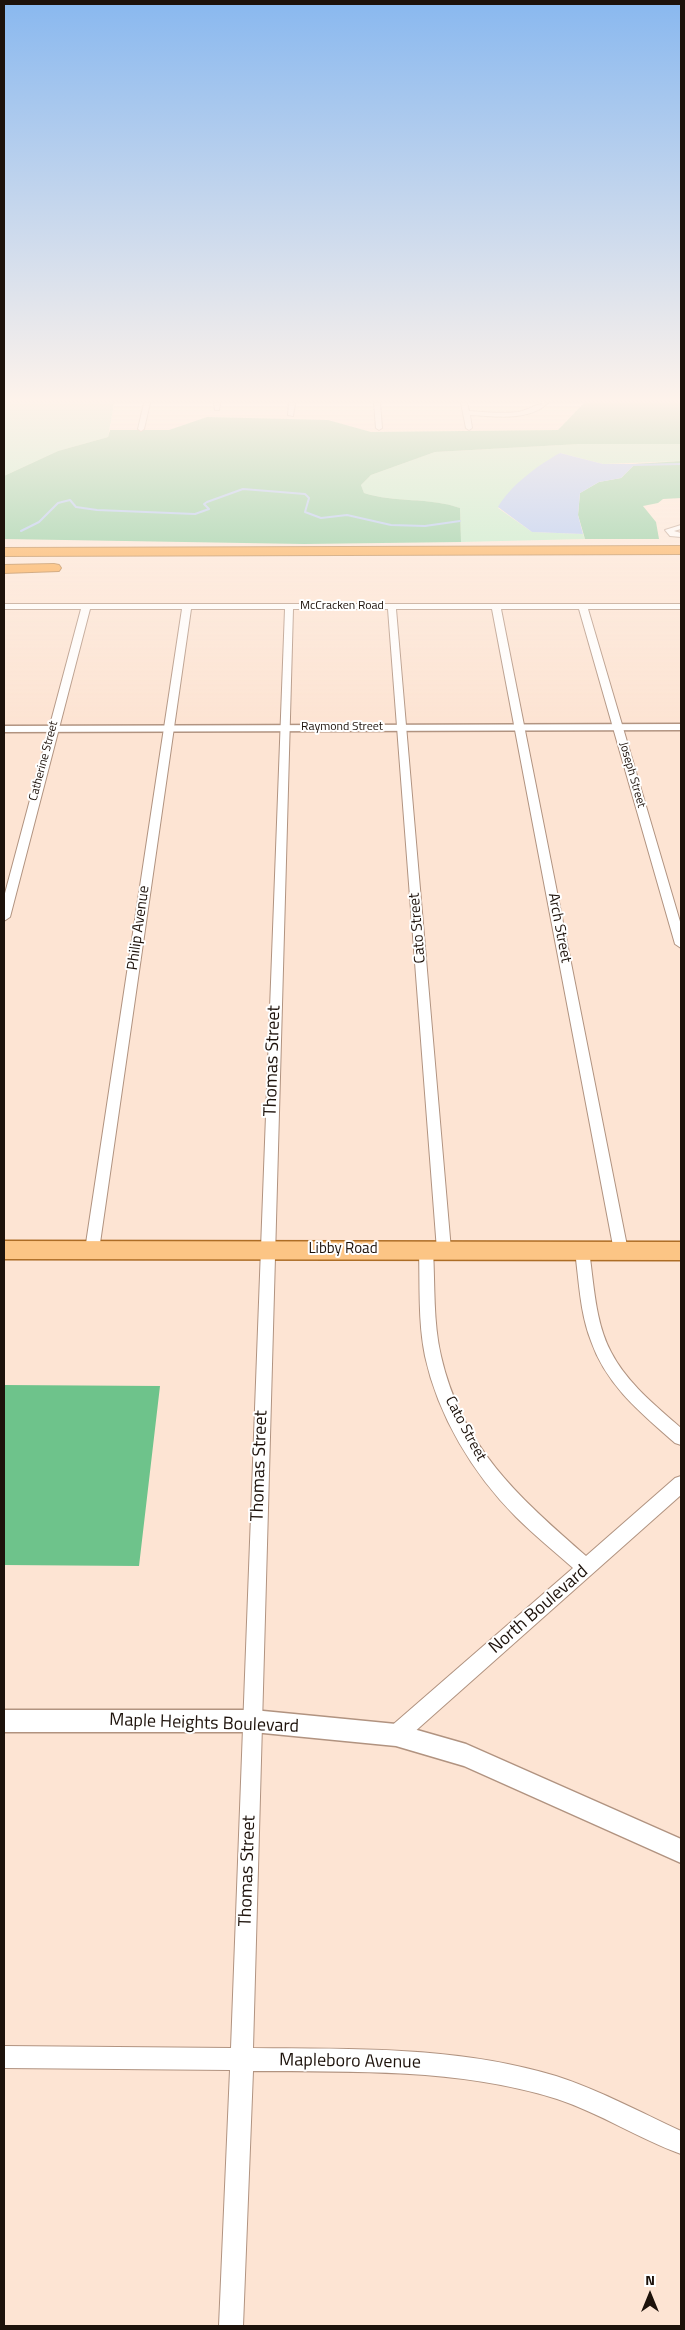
<!DOCTYPE html>
<html>
<head>
<meta charset="utf-8">
<style>
  body { margin:0 }
  #map { position:relative; width:685px; height:2330px; overflow:hidden; background:#fde4d3; font-family:"Titillium Web",sans-serif }
  canvas { display:block }
  .frame { position:absolute; inset:0; border:5px solid #1d120b; pointer-events:none }
  .north { position:absolute; left:625px; top:2270px; width:50px; height:50px; -webkit-text-stroke:4px #fff; paint-order:stroke; rotate:0deg; font-size:14px; font-weight:700; line-height:20px; text-align:center; color:#1d120b }
  .north::after { content:''; display:block; margin:auto; width:18px; height:22px; background:#1d120b; clip-path:polygon(50% 0,100% 100%,50% 72%,0 100%) }
</style>
</head>
<body>
<div id="map">
<canvas width="685" height="2330"></canvas>
<div class="frame"></div>
<div class="north">N</div>
</div>
<script>
const g = document.querySelector('canvas').getContext('2d');
g.lineJoin = 'round';
function paint(path, color) { g.fillStyle = color; g.fill(path, 'evenodd'); }
function trace(path, color, width, dash) { g.strokeStyle = color; g.lineWidth = width; g.lineCap = dash ? 'butt' : 'round'; g.setLineDash(dash || []); g.stroke(path); }
function label(font, color, halo, rows, align = 'center') {
  g.font = font + ' "Titillium Web",sans-serif'; g.lineWidth = 4; g.setLineDash([]); g.textBaseline = 'middle'; g.strokeStyle = halo; g.fillStyle = color; for (const [text, x, y, turn = 0] of rows) {
    g.save(); g.translate(x, y); g.rotate((+turn || 0) * Math.PI / 180); g.textAlign = isNaN(turn) ? turn : align; if (halo) g.strokeText(text, 0, 0); g.fillText(text, 0, 0); g.restore();
  }
}
paint(new Path2D(`
  M4,403H114L108,437L58,451L4,476Z
  M580,444H681V461L603,464L560,453L518,484L498,508L532,532L583,534L585,539L461,542L460,508C428,497 395,503 364,493L361,485L371,475L435,452Z`), '#b0ecc2');
paint(new Path2D(`
  M584,403H681V444H580L435,452L371,475L361,485L364,493C395,503 429,497 460,508L461,542L304,544L4,539V476L58,451L108,437L110,430H169L207,417L328,420L371,432L558,430Z
  M681,461V498L663,499L658,503L643,506L656,522L659,539H585L578,515L580,493L599,482L621,478L635,464Z
  M4,1385L160,1386L139,1566L4,1565Z`), '#6ec38b');
paint(new Path2D(`
  M560,453L603,464H635L621,478L599,482L580,493L578,515L583,534L532,532L498,507C510,486 538,465 560,453Z`), '#9bbefa');
trace(new Path2D(`
  M632,465L681,464
  M21,531L39,522L58,503L70,500L76,507L97,510L195,514L209,509L204,504L207,502L243,489L305,494L309,498L305,512L321,518L347,515L391,525L425,526L460,521`), '#9bbefa', 2);
const minor = new Path2D(`
  M144,403H150L144,429L141,431L138,429Z
  M214,403H220L219,410H215Z
  M289,403H295L293,416L288,415Z
  M374,403H380L382,428L379,430L376,428Z
  M461,403H467L469,411C485,412 502,414 518,412C529,410 537,403 548,403C528,422 495,416 470,415L472,428L469,430L466,428Z
  M681,525V529L674,531L681,533V537L670,536L665,530Z
  M4,604H681V609H588L681,925V948L675,944L579,609H501L628,1251L626,1255L621,1257L616,1255L614,1251L492,609H396L451,1250L449,1254L444,1256L439,1254L437,1250L388,609H293L253,2048C356,2049 456,2046 556,2076C599,2090 640,2112 681,2131V2154C639,2139 600,2113 557,2099C458,2068 355,2072 253,2071L243,2326H219L230,2070L4,2068V2046L231,2048L285,609H191L99,1250L97,1254L92,1256L87,1254L85,1250L182,609H90L10,917L4,921V897L81,609H4Z
  M426,1244L431,1246L433,1250C435,1285 433,1322 441,1356C462,1448 520,1498 586,1556L675,1478L681,1476V1495L403,1742L396,1745L389,1742L386,1735L389,1728L573,1568C554,1551 534,1535 516,1517C473,1474 438,1416 425,1356C418,1322 420,1285 419,1250L421,1246Z
  M582,1245L587,1247L589,1251C594,1284 595,1322 611,1352C627,1383 656,1406 681,1428V1445L675,1443C642,1414 606,1385 591,1341C580,1313 579,1281 575,1251L577,1247Z`);
const tertiary = new Path2D(`
  M681,724V730L4,732V726Z
  M4,1710H253L396,1724L466,1744L681,1839V1863L464,1766L396,1746L253,1732H4Z`);
const primary = new Path2D(`
  M4,1241L681,1242V1260L4,1259Z`);
const motorway = new Path2D(`
  M681,546V554L4,556V548Z
  M54,564L59,565L61,568L59,571L4,573V565Z`);
trace(minor, '#b19380', 2);
trace(tertiary, '#b19380', 3);
trace(primary, '#ad6d26', 3);
trace(motorway, '#ad6d26', 2);
paint(minor, '#fff');
paint(tertiary, '#fff');
paint(primary, '#fcc585');
paint(motorway, '#fa9e34');
const sky = g.createLinearGradient(0, 0, 0, 729);
sky.addColorStop(0, '#89b8ef');
sky.addColorStop(0.55, '#fef3eb');
sky.addColorStop(1, '#fef3eb00');
g.fillStyle = sky;
g.fillRect(0, 0, 685, 729);
label('12px', '#1d120b', '#fff', [
  ["McCracken Road",342,606],
  ["Raymond Street",342,727],
  ["Catherine Street",44,761,-75],
  ["Joseph Street",632,775,74]
]);
label('15px', '#1d120b', '#fff', [
  ["Philip Avenue",139,928,-82],
  ["Cato Street",418,928,-95],
  ["Arch Street",559,928,79],
  ["Libby Road",343,1249],
  ["Cato Street",465,1429,62]
]);
label('18px', '#1d120b', '#fff', [
  ["Thomas Street",273,1061,-88],
  ["Thomas Street",260,1466,-88],
  ["North Boulevard",539,1610,-41],
  ["Maple Heights Boulevard",204,1724,2],
  ["Thomas Street",248,1871,-88],
  ["Mapleboro Avenue",350,2062,1]
]);
</script>
</body>
</html>
